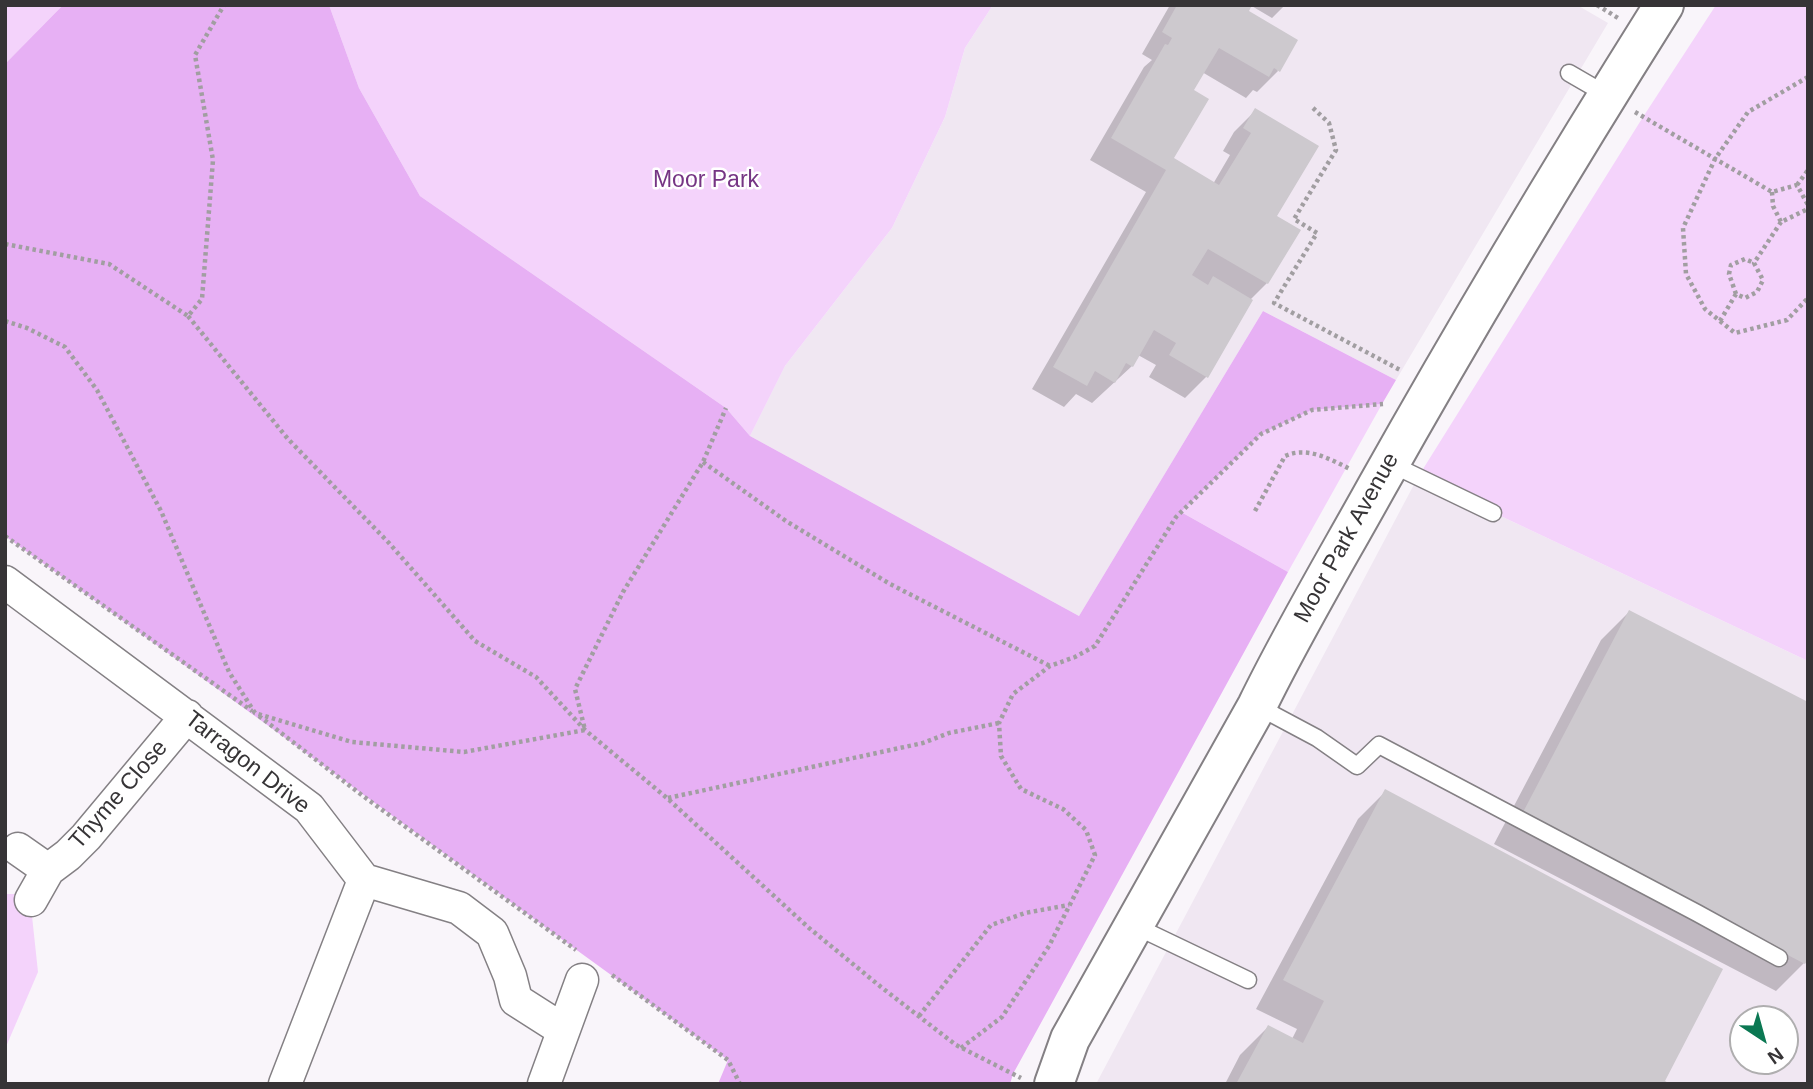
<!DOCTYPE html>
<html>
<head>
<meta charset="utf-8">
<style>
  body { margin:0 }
  #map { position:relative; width:1813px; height:1089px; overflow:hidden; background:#f9f5fa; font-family:Arial,sans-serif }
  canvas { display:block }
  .frame { position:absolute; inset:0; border:7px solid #363436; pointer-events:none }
  .north { position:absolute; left:1729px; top:1005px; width:70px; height:70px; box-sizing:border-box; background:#fff; border:2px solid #afaeaf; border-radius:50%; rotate:144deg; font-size:19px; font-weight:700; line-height:28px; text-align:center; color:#363436 }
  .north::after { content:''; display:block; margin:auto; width:24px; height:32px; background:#0b7853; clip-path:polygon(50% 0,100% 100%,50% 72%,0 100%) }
</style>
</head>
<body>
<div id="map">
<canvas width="1813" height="1089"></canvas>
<div class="frame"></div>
<div class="north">N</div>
</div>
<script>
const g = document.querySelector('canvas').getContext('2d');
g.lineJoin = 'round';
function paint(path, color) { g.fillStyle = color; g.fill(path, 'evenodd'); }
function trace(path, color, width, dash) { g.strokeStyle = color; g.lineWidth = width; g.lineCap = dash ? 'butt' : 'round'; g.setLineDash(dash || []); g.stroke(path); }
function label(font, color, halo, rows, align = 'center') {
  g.font = font + ' Arial,sans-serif'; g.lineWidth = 5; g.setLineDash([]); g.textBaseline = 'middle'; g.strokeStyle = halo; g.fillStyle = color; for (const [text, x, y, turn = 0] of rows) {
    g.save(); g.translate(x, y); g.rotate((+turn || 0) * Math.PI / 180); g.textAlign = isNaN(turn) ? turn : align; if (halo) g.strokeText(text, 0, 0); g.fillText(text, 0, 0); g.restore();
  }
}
paint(new Path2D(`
  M993,5H1577L1608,23L1396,380L1263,311L1079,616L750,436L785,366L892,228L945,117L965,48Z
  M1418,477L1808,661V1084H1096ZM1743,1019H1785V1061H1743Z`), '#f0e7f2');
paint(new Path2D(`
  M5,5H63L5,64Z
  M329,5H993L965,48L945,117L892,228L785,366L750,436L726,408L420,196L359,88Z
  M1716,5H1808V661L1418,477L1643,117Z
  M1382,404L1288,572L1181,512L1261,434L1312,410Z
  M5,894H15L32,916L38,972L5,1049Z`), '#f4d3fb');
paint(new Path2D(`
  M63,5H329L359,88L420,196L726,408L750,436L1079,616L1263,311L1396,380L1382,404L1312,410L1261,434L1181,512L1288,572L1013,1074L1010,1084H718L728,1060C487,885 247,709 5,536V64Z`), '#e7b0f4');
paint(new Path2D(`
  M1170,5H1250L1246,12L1278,71L1257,92L1253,90L1246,98L1202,72L1191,91L1171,159L1213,184L1230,155L1223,151L1234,132L1256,110L1275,217L1298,230L1267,283L1250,300L1206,377L1185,398L1149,377L1156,365L1138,355L1132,366L1092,403L1076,394L1064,407L1032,389L1146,192L1090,160L1144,67L1152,60L1142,54Z
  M1250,5H1285L1272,18Z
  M1629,612L1804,963L1776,991L1494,844L1601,640Z
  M1386,791L1663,1082L1667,1084H1225L1240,1055L1268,1027L1292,1039L1297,1029L1256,1009L1358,819Z`), '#0003');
paint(new Path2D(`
  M1177,5H1252L1249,11L1298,40L1280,72L1274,68L1269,77L1219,48L1194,90L1209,99L1174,158L1219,185L1251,133L1243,128L1255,108L1319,146L1277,216L1301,230L1268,284L1208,249L1192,275L1208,285L1213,276L1253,300L1208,378L1169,355L1176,343L1154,330L1133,367L1126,363L1115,383L1095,371L1087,386L1053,367L1166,170L1111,138L1165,44L1168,45L1172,38L1162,32Z
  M1629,610L1808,702V960L1805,964L1521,816Z
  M1385,789L1723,969L1665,1081L1670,1084H1236L1268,1025L1303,1043L1324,1001L1283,980Z`), '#cdc9ce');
const service = new Path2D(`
  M1569,73L1607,95
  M1389,463L1493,513
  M1257,706L1317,738L1357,766L1379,745L1697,913L1779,958
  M1133,925L1248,980`);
const minor = new Path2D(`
  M5,582L309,808L364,880
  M18,849L48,870
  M364,880L459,908L492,933L510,976L516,1000L563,1030
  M31,900L48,870L68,855L86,837L187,716
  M285,1084L364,880
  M544,1084L582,980`);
const tertiary = new Path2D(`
  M1054,1084L1070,1039L1257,706C1293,632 1336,560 1376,488C1468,324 1564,164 1664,5`);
trace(service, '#848084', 19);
trace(minor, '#848084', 35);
trace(tertiary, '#848084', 42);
trace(new Path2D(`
  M1597,5L1618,18
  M1808,77L1748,112L1715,159L1683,228L1686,274L1705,309L1735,333L1787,320L1808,298
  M1313,108L1329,123L1336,150L1294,219L1317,233L1274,303L1402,371
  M1635,112L1772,192L1797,185L1808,205
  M1797,185L1808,170
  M1772,192L1773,206L1781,222L1808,209
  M5,244L109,264L188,316L202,299L213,160L195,55L224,5
  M1736,294L1729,274L1731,265L1745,259L1754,263
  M188,316L288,439L389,543L475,641L536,677L585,730L667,798L809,928L881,987L956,1045L1021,1078
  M5,321L27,328L65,347L97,390L161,511L229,672L255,713L352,742L464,752L585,730L575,689L623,592L703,462L726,408
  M1720,321L1736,294L1745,298L1757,292L1763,280L1754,263L1781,222
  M703,462L786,521L890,584L1050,666
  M1255,511L1285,456C1307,446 1330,459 1350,469
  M5,536L252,711
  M259,716L363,796L576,950
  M668,798L923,743L949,733L999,723
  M612,975L728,1060L740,1084
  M919,1016L991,925L1025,913L1069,905
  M961,1048L1002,1017L1049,946L1095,855L1086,830L1063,809L1021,789L1001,756L999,723L1013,694L1050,666L1075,657L1095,646L1176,517L1261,434L1312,410L1383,404`), '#a19ea1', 4.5, [3.5, 3.5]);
trace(service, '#fff', 16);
trace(minor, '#fff', 32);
trace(tertiary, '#fff', 38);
label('23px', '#763584', '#fff', [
  ["Moor Park",706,181]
]);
label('23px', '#363436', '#fff', [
  ["Moor Park Avenue",1347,538,-61],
  ["Tarragon Drive",247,763,38],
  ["Thyme Close",119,795,-49]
]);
</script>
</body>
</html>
